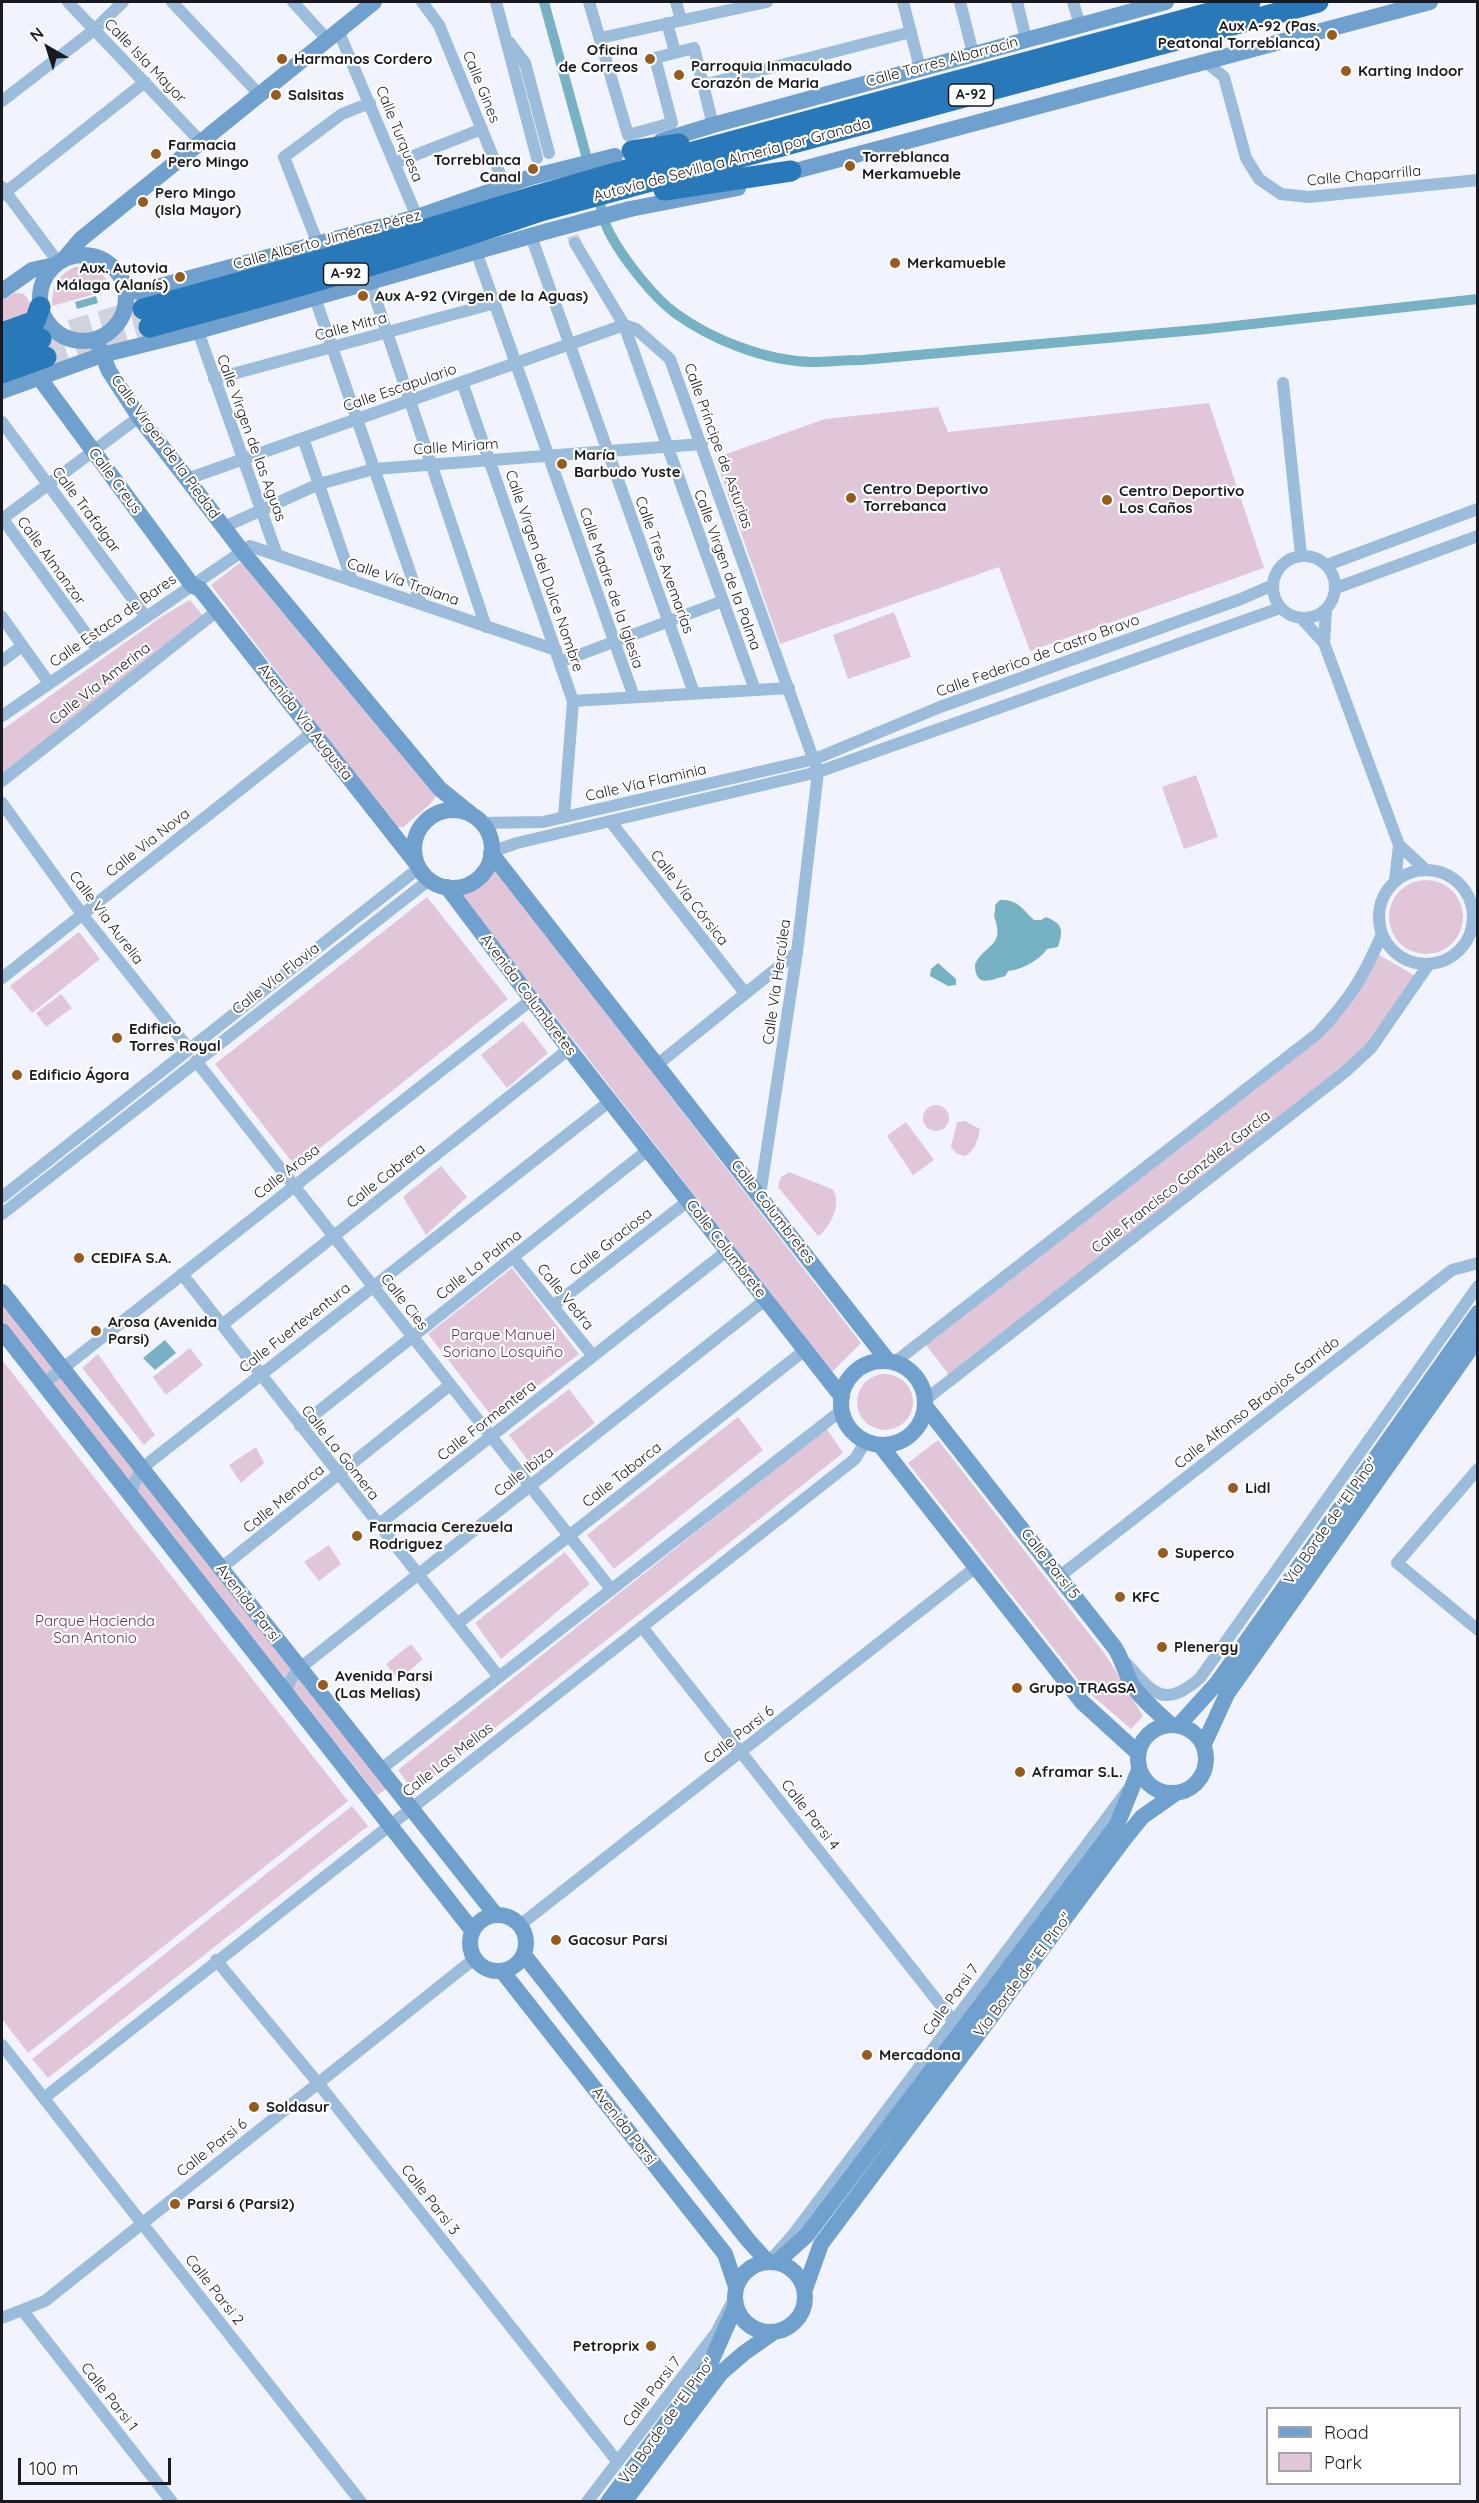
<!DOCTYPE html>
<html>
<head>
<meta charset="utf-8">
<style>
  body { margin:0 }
  #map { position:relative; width:1479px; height:2503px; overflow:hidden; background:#f1f3ff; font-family:Quicksand,sans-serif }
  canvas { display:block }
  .frame { position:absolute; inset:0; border:3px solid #191a21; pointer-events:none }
  .legend { position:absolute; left:1266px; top:2407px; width:195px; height:78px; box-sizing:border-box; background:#fff; border:2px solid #a3a3a6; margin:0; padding:8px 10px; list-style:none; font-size:18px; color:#191a21 }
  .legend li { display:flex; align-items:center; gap:12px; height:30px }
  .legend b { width:30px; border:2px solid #a3a3a6 }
  .north { position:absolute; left:18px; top:18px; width:60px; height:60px; -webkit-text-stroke:4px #fff; paint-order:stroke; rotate:321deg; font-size:16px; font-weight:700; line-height:24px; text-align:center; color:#191a21 }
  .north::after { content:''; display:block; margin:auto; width:21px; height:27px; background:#191a21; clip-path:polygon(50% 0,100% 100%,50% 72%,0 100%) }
  .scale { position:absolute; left:18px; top:2458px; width:153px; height:27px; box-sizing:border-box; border:3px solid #191a21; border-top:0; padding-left:8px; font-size:18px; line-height:21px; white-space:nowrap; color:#191a21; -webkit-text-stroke:4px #fff; paint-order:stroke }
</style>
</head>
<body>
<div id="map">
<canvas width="1479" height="2503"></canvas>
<div class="frame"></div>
<ul class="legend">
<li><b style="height:8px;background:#6fa0ce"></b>Road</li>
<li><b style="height:16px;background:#e1c6da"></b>Park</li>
</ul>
<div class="north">N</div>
<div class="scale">100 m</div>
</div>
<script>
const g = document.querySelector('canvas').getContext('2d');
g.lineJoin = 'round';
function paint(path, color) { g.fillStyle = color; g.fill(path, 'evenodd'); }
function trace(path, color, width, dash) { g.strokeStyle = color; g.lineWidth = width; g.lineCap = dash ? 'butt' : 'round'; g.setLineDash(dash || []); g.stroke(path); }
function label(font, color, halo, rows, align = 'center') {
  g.font = font + ' Quicksand,sans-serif'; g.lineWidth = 4.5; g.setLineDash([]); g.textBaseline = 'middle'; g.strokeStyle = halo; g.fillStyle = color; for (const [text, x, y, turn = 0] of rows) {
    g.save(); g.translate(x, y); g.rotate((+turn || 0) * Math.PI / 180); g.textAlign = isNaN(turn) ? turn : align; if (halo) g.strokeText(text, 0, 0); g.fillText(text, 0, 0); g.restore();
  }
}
paint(new Path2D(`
  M74,267C94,267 104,272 113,289L52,306C52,287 57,276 74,267Z
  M15,293L24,294L32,305L26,317L2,323V300Z
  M1209,403L1264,568L1030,651L999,567L780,644L715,458L825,419L938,407L948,432Z
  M241,562L436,795C433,805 413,817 404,827H395L211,585Z
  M190,600L204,617L2,777V730L164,615Z
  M894,612L911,657L848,679L833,635Z
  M1196,775L1218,837L1184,849L1162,787Z
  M495,869L861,1343L832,1372L461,895L475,890Z
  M1389 917a37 37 0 1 1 74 0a37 37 0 1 1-74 0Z
  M427,897L508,999L296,1167L215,1064Z
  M79,932L100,959L32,1013L10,986Z
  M1374,952L1419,978L1371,1048L953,1380L923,1341L1317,1034Z
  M61,994L72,1008L46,1027L36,1013Z
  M523,1021L548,1053L507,1088L481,1055Z
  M923 1118a13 13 0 1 1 26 0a13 13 0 1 1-26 0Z
  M965,1121L980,1129C978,1140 975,1151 965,1156L957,1154L951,1147L957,1122Z
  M906,1122L934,1160L913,1175L887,1136Z
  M441,1166L467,1197L426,1235L403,1197Z
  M789,1172L832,1189C843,1202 831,1227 818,1236L778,1187L781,1177Z
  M512,1268L579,1354L494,1419L428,1334Z
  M2,1302L387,1789L377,1795L2,1320Z
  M190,1348L203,1365L166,1395L153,1377Z
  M98,1354L155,1435L144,1445L82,1368Z
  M2,1360L348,1801L28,2053L2,2019Z
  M857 1402a28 28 0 1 1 56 0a28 28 0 1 1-56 0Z
  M569,1389L595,1423L534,1469L509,1435Z
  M738,1417L763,1450L614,1569L587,1535Z
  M826,1428L843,1453L414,1792L398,1770Z
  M938,1440L1105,1654L1143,1716L1131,1729L1087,1691L908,1463Z
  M256,1447L264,1463L241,1483L229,1465Z
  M329,1545L341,1564L319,1581L304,1562Z
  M565,1552L590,1584L501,1659L475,1623Z
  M411,1644L423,1659L399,1680L386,1664Z
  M352,1806L368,1826L48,2078L32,2059Z`), '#e1c6da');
paint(new Path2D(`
  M96,296L98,303L77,309L75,302Z
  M1000,900C1018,899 1022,909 1034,920H1041L1046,917C1064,924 1063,931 1058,947L1047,949C1040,960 1021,970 1008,971C1005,978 1004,976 998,978C984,983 975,983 975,964C986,943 1004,947 995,919C993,915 996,910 995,905Z
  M938,963L956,979V985L948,986L930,976L931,969Z
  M165,1340L176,1353L155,1370L143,1358Z`), '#77b2c4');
trace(new Path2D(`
  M544,2L589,166
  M597,193C601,205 603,220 609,232C622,257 652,296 675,313C712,340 766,361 812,362C828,362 845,360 862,360L1207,329L1478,299`), '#77b2c4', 10);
trace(new Path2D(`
  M563,201L575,243`), '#d1d2de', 12, [12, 6]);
trace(new Path2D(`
  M41,339L143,309
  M46,357L149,327`), '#d1d2de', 21, [21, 10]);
trace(new Path2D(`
  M68,2L201,142
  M172,2L259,94
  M293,2L327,39
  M422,2L439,25L505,186
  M496,2L537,158
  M589,2L628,135L672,123L655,58L694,48L713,125
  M676,2L681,20
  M903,2L920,68
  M960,2L973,53
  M1017,2L1026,39
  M1073,2L1080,25
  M667,23L675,52
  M338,30L417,217
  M600,38L767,2
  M509,42L525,63L549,153
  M1206,62L1224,77L1246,158L1259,179L1281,194L1309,197L1478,180
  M703,85L911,32
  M2,101L94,30L123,2
  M395,163L482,129
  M2,187L58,262
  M2,195L145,82
  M531,236L694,693
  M575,243L624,325L755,690
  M318,244L284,157L342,114L370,103
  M476,251L634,697
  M370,282L486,627
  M315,298L421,604
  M624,325L636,329L670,359L818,772L797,952L760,1195
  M198,331L277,555
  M214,379L495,303
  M462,382L573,701L564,816
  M1283,383L1301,555
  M2,422L146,617
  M303,438L352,581
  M187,479L624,325
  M2,518L98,650
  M2,519L139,417
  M224,527L319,484L374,469L702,444
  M1273 587a31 31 0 1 1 62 0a31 31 0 1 1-62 0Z
  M1327,565L1478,509
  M1336,588L1478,536
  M2,617L49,683
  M1301,618L1324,643L1399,845L1426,870
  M1324,643L1326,610
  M2,661L22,646
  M560,662L723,601
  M573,701L789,688
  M2,716L250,546L556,650
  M2,781L217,611
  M2,803L82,914L189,1049
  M610,821L745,993
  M482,823L543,822L815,759L940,707L1241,599L1273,585
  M491,852L517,843L818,772L1280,608
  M1379 917a47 47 0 1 1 94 0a47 47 0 1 1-94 0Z
  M1395,881L1399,845
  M2,978L313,732
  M196,1061L611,1589
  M658,1064L797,952
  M2,1197L419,868
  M2,1214L429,880
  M513,1257L593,1356
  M182,1274L499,1677
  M553,1306L688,1201
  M222,1325L569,1049
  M895,1362L1317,1034C1350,999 1363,978 1382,934
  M43,1384L531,1000
  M925,1400L1345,1072L1371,1048L1429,964
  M300,1426L648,1150
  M1478,1469L1397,1563L1478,1630
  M131,1496C134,1480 139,1471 151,1461L610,1101
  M378,1525L727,1251
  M221,1568L450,1385
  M1060,1576L1452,1270L1478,1263
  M457,1624L805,1350
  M642,1627L954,2022
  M1127,1664C1154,1694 1164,1709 1200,1678L1478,1286
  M285,1693L291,1679L300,1668L765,1300
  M381,1769L842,1410
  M520,1925L976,1567
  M216,1960L318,2083L617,2461
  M2,2045L361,2502
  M44,2098L855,1459L866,1441
  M775,2255L792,2236L1127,1791
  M23,2311L172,2502
  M2,2318L45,2301L474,1959
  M587,2502L716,2333L735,2297`), '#9cbcdb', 12);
trace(new Path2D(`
  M661,141L713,125L1166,2
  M780,175L1430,2
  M630,209L738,188
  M40 298a43 43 0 1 1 86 0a43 43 0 1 1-86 0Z
  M64,259L81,239L374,2
  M123,282L138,292L417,217L531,177
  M2,291L32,270L55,265
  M96,339L109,371L139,417L187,479L242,551L440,789L471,814
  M38,376L192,585L200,589L416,863
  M2,391L102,355L198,331L548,231
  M414 849a39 39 0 1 1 78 0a39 39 0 1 1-78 0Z
  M491,853L888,1361
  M447,887L569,1049L842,1397
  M2,1292L495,1914
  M2,1331L472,1930
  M841 1403a42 42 0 1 1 84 0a42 42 0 1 1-84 0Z
  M925,1406L1115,1648C1122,1659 1125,1672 1131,1683C1141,1699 1156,1711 1170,1724
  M880,1445L1082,1702L1138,1753
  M1138 1759a34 34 0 1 1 68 0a34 34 0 1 1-68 0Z
  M1179,1725L1217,1683L1478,1313
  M1204,1744L1227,1694L1478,1338
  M470 1943a28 28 0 1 1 56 0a28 28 0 1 1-56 0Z
  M524,1955L748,2240L767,2261
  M502,1971L725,2254L736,2287
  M735 2297a35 35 0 1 1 70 0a35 35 0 1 1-70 0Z
  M777,2262L807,2235L1117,1825L1139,1770
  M805,2289L821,2244L1125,1838L1142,1817L1176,1793
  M608,2502L710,2364L736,2305
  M624,2502L721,2373L744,2353L774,2332`), '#6fa0ce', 16);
trace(new Path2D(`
  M632,151L679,144
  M619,172L1250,2
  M625,188L1318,2
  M664,190L791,171
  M143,309L375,245L535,196
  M149,327C281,292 411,256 540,211
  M2,333L35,321L40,307
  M2,352L41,339
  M2,373L46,357`), '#2978b9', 21);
trace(new Path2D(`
  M531,177L615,156
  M548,231L630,209`), '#6fa0ce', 16);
trace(new Path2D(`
  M535,196L619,172
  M540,211L625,188`), '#2978b9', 21);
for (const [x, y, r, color] of [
  [1332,35,6,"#975b1d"],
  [282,59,6,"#975b1d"],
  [650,59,6,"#975b1d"],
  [1346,71,6,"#975b1d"],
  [679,75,6,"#975b1d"],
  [276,95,6,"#975b1d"],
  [156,154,6,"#975b1d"],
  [850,166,6,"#975b1d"],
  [533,169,6,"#975b1d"],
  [143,202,6,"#975b1d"],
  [895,263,6,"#975b1d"],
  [180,277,6,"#975b1d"],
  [363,296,6,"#975b1d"],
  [562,464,6,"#975b1d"],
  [851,498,6,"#975b1d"],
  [1107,500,6,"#975b1d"],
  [117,1038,6,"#975b1d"],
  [17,1075,6,"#975b1d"],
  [79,1258,6,"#975b1d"],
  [96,1331,6,"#975b1d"],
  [1233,1488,6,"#975b1d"],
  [357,1536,6,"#975b1d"],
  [1163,1553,6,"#975b1d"],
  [1120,1597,6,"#975b1d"],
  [1162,1647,6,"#975b1d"],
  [323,1685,6,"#975b1d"],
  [1017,1688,6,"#975b1d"],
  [1020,1772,6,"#975b1d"],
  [556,1940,6,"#975b1d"],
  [867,2055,6,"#975b1d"],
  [254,2107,6,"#975b1d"],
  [175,2204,6,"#975b1d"],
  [651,2346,6,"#975b1d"]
]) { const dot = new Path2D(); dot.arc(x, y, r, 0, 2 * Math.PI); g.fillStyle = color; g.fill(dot); trace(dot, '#fff', 2); }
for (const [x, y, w] of [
  [971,95,45],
  [346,274,45]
]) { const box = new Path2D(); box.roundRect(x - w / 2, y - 11, w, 22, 4.5); g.fillStyle = '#fff'; g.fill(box); trace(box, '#191a21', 1.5); }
label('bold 14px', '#191a21', null, [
  ["A-92",971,95],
  ["A-92",346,274]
]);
label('bold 15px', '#191a21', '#fff', [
  ["Aux A-92 (Pas.",1320,26,"right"],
  ["Peatonal Torreblanca)",1320,43,"right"],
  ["Oficina",638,50,"right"],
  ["de Correos",638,67,"right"],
  ["Harmanos Cordero",294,59],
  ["Parroquia Inmaculado",691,66],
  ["Corazón de Maria",691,83],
  ["Karting Indoor",1358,71],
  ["Salsitas",288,95],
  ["Farmacia",168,145],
  ["Pero Mingo",168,162],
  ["Torreblanca",862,157],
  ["Merkamueble",862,174],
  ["Torreblanca",521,160,"right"],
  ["Canal",521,177,"right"],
  ["Pero Mingo",155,193],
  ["(Isla Mayor)",155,210],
  ["Merkamueble",907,263],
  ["Aux. Autovia",168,268,"right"],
  ["Málaga (Alanís)",168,285,"right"],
  ["Aux A-92 (Virgen de la Aguas)",375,296],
  ["María",574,455],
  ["Barbudo Yuste",574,472],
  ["Centro Deportivo",863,489],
  ["Torrebanca",863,506],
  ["Centro Deportivo",1119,491],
  ["Los Caños",1119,508],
  ["Edificio",129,1029],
  ["Torres Royal",129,1046],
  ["Edificio Ágora",29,1075],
  ["CEDIFA S.A.",91,1258],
  ["Arosa (Avenida",108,1322],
  ["Parsi)",108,1339],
  ["Lidl",1245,1488],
  ["Farmacia Cerezuela",369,1527],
  ["Rodriguez",369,1544],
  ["Superco",1175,1553],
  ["KFC",1132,1597],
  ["Plenergy",1174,1647],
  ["Avenida Parsi",335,1676],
  ["(Las Melias)",335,1693],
  ["Grupo TRAGSA",1029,1688],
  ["Aframar S.L.",1032,1772],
  ["Gacosur Parsi",568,1940],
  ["Mercadona",879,2055],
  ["Soldasur",266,2107],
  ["Parsi 6 (Parsi2)",187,2204],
  ["Petroprix",639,2346,"right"]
], 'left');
label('15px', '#191a21', '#fff', [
  ["Calle Isla Mayor",145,61,46],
  ["Calle Torres Albarracín",942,62,-15],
  ["Calle Gines",481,87,68],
  ["Calle Turquesa",399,134,68],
  ["Autovía de Sevilla a Almería por Granada",732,160,-15],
  ["Calle Chaparrilla",1364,176,-5],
  ["Calle Alberto Jiménez Pérez",327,240,-15],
  ["Calle Mitra",351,327,-15],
  ["Calle Escapulario",400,388,-19],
  ["Calle Virgen de las Aguas",251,438,70],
  ["Calle Príncipe de Asturias",718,446,70],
  ["Calle Virgen de la Piedad",165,447,54],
  ["Calle Miriam",456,447,-4],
  ["Calle Creus",115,481,53],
  ["Calle Trafalgar",86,510,53],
  ["Calle Almanzor",51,561,54],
  ["Calle Tres Avemarías",664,565,70],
  ["Calle Virgen de la Palma",727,570,70],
  ["Calle Virgen del Dulce Nombre",544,571,71],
  ["Calle Vía Traiana",403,582,19],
  ["Calle Madre de la Iglesia",611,588,71],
  ["Calle Estaca de Bares",113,621,-35],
  ["Calle Federico de Castro Bravo",1038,656,-20],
  ["Calle Vía Amerina",100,684,-38],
  ["Avenida Vía Augusta",305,722,52],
  ["Calle Vía Flaminia",646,783,-13],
  ["Calle Via Nova",148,843,-38],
  ["Calle Vía Córsica",689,898,52],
  ["Calle Via Aurelia",106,918,53],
  ["Calle Vía Flavia",276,979,-38],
  ["Calle Vía Hercúlea",777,982,-82],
  ["Avenida Columbretes",528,995,53],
  ["Calle Arosa",287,1172,-38],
  ["Calle Cabrera",386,1176,-38],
  ["Calle Francisco González García",1181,1182,-38],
  ["Calle Columbretes",773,1212,52],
  ["Calle Graciosa",611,1242,-38],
  ["Calle Columbrete",726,1249,52],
  ["Calle La Palma",479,1265,-38],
  ["Calle Vedra",565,1297,51],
  ["Calle Cies",404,1302,52],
  ["Calle Fuerteventura",295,1328,-38],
  ["Calle Alfonso Braojos Garrido",1257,1403,-38],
  ["Calle Formentera",487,1421,-38],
  ["Calle La Gomera",340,1453,52],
  ["Calle Ibiza",524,1472,-38],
  ["Calle Tabarca",622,1475,-38],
  ["Calle Menorca",284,1499,-39],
  ["Vía Borde de \"El Pino\"",1331,1521,-55],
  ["Calle Parsi 5",1050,1564,52],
  ["Avenida Parsi",248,1603,52],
  ["Calle Parsi 6",739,1735,-38],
  ["Calle Las Melias",448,1760,-38],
  ["Calle Parsi 4",810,1815,52],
  ["Vía Borde de \"El Pino\"",1023,1975,-53],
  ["Calle Parsi 7",951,2000,-54],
  ["Avenida Parsi",624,2126,52],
  ["Calle Parsi 6",212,2148,-38],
  ["Calle Parsi 3",430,2200,52],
  ["Calle Parsi 2",214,2290,52],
  ["Calle Parsi 7",652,2392,-52],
  ["Calle Parsi 1",109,2397,52],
  ["Vía Borde de \"El Pino\"",667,2421,-54]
]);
label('15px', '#67325d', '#fff', [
  ["Parque Manuel",503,1335],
  ["Soriano Losquiño",503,1352],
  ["Parque Hacienda",95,1621],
  ["San Antonio",95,1638]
]);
</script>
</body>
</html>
